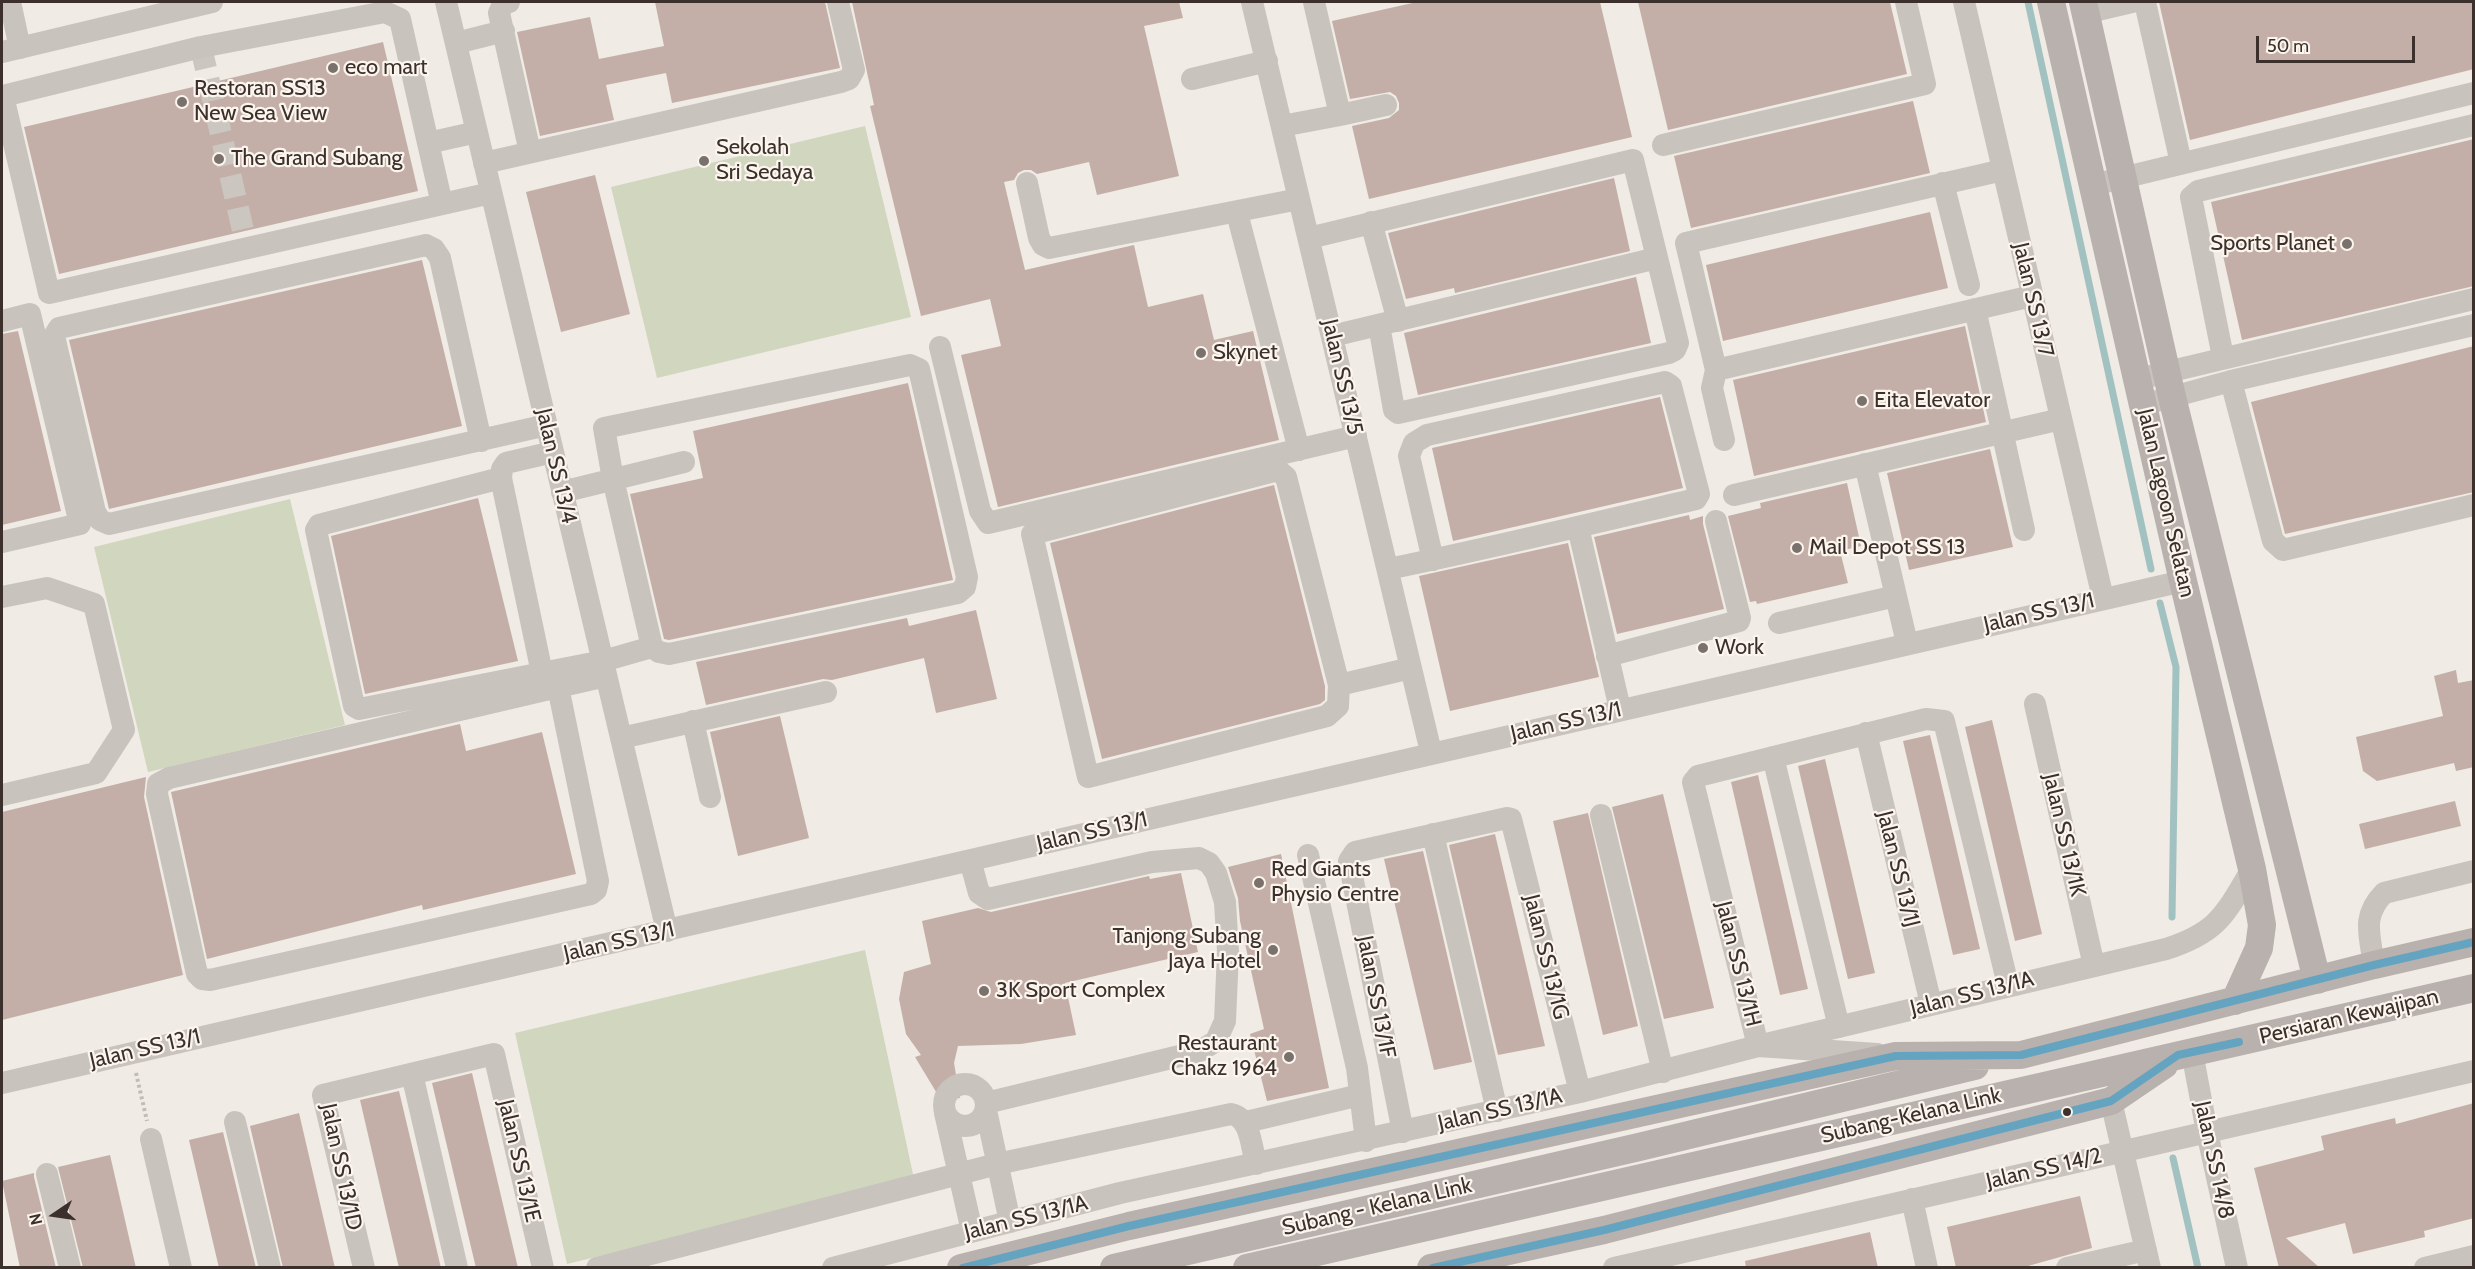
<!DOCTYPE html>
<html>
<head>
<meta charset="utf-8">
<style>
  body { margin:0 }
  #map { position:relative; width:2475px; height:1269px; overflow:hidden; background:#f0ebe5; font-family:Cabin,sans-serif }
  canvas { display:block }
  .frame { position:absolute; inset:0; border:3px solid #3b302b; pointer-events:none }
  .north { position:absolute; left:24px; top:1185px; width:60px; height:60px; -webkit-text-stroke:4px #fbf5ee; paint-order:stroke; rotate:257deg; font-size:16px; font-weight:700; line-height:24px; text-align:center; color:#3b302b }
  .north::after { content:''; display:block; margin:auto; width:21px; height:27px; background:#3b302b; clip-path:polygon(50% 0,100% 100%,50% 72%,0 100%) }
  .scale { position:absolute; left:2256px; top:36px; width:159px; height:27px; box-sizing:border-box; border:3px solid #3b302b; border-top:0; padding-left:8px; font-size:18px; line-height:21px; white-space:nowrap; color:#3b302b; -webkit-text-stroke:4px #fbf5ee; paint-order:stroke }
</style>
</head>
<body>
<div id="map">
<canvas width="2475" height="1269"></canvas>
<div class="frame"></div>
<div class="north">N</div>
<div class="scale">50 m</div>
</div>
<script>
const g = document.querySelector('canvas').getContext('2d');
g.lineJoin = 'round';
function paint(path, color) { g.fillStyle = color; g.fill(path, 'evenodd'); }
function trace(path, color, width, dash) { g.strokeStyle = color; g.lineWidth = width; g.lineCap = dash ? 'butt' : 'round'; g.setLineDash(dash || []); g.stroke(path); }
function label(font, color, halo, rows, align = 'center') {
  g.font = font + ' Cabin,sans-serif'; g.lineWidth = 4.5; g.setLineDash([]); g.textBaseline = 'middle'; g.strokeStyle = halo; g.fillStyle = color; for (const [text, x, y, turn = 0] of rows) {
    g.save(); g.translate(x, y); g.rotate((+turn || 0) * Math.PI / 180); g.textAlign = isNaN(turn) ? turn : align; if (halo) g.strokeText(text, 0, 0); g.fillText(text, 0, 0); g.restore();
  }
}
paint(new Path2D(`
  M865,126L911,317L657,378L611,187Z
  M290,499L345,725L148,772L94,547Z
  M865,950L914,1179L567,1264L515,1033Z`), '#d1d6bf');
trace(new Path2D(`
  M2028,2L2151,569
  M2160,603L2176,667L2172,917
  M2173,1158L2198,1268`), '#a1c2c1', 7);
paint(new Path2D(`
  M655,2H825L840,68L672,103L666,73L606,85L614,120L540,136L517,32L590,17L599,59L664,46Z
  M852,2H1179L1183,18L1144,26L1179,176L1097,195L1089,162L1037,174L1031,170H1024L1018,173L1014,180L1004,182L1025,270L1134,245L1148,307L1203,294L1214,340L1253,331L1279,440L998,507L961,355L1001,346L990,299L921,316L870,106L874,105Z
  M1417,2H1600L1632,137L1369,199L1352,126L1389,118L1399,110V103L1396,96L1390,92L1350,99L1332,21Z
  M1638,2H1890L1907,74L1668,130Z
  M2159,2H2474V69L2190,140Z
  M383,42L418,191L59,274L24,127Z
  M1913,101L1930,173L1691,228L1674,156Z
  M2474,139V286L2242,340L2211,202Z
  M595,175L630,314L561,332L526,192Z
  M1614,178L1630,251L1455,293L1454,288L1406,299L1388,233Z
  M1930,212L1948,288L1723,341L1706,265Z
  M422,260L462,426L109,509L69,340Z
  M1636,277L1651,343L1418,395L1404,333Z
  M1965,326L1986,422L1754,476L1733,380Z
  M18,331L61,511L2,525V334Z
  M2474,346V492L2285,534L2251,402Z
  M908,383L953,580L669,640L664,639L630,494L703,478L693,431Z
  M1660,397L1683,488L1453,541L1432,448Z
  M1990,449L2013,547L1909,570L1887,473Z
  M1847,483L1861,546L1840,551L1848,583L1757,604L1756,601L1750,602L1728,516L1761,508L1760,503Z
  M1274,485L1325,686V700L1320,704L1102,759L1050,543Z
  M478,498L518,661L365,694L331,536Z
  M1689,515L1690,520L1703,516V524L1724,609L1617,634L1594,537Z
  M1568,543L1599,677L1450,711L1419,576Z
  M976,610L997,699L936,713L924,658L832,680L823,679L706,705L696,662L907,618L909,626Z
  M2456,670L2458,683L2474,680V767L2456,771L2454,763L2377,781L2363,771L2356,737L2443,716L2434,676Z
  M780,716L809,838L738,856L710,732Z
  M1992,720L2042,934L2015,941L1965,727Z
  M460,724L466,751L542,732L576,874L423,910L422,905L207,959L171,792Z
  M1930,735L1980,949L1953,955L1903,741Z
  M1825,759L1875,973L1848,979L1798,766Z
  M1758,775L1808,989L1780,995L1731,782Z
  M146,777L144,797L183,975L2,1020V812Z
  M1663,794L1714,1008L1664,1019L1612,807Z
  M2455,801L2461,826L2365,849L2359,824Z
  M1588,813L1638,1026L1603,1035L1553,821Z
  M1495,834L1545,1046L1498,1055L1449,845Z
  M1423,851L1472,1062L1434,1070L1384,859Z
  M1281,854L1329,1088L1267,1101L1250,1034L1264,1029L1240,921L1238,898L1228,867Z
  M1181,873L1198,952L1065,983L1076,1035L1021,1044L958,1046L954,1063L960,1098L941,1100L915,1057L921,1055L906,1034L899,999L904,972L931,964L922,921L978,908L991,912L1149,876L1150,879Z
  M472,1073L518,1268H476L432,1083Z
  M399,1091L441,1268H399L360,1100Z
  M2474,1103V1218L2424,1231L2425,1237L2353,1254L2345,1223L2286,1238L2320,1268H2279L2254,1168L2324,1150L2321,1136L2395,1118L2396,1124Z
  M299,1113L335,1268H283L250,1126Z
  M223,1132L256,1268H219L189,1140Z
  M110,1155L136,1268H83L58,1167Z
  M34,1173V1177L56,1268H20L2,1181Z
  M2080,1196L2092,1248L2021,1268H1956L1947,1227Z
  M1870,1232L1878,1268H1746L1745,1261Z`), '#c3afa7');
trace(new Path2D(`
  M201,47L247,248`), '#ccc6c0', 22, [22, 11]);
trace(new Path2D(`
  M136,1073L147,1121`), '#c2bbb6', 4, [3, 3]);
trace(new Path2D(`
  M10,2L20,48
  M446,2L667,931
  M509,2L503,4L499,13L530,152
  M1252,2L1431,752
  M1314,2L1340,115L1386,105
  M1964,2L2103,598
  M2145,2L2181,163
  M2085,13L2132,2
  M456,43L504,31
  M2,52L212,2
  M1192,79L1267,61
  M1282,126L1340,115
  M477,132L428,143L400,19L385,12L201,47L3,96L49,293L491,193
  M428,143L442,204
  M1663,145L1925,84L1906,2
  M484,163L841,82L849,79L854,70L838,2
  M1027,183L1039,238L1043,245L1049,248L1299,199
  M1943,183L1969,285
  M2093,185L2474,93
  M1237,213L1299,450
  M1371,222L1398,321
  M1309,238L1633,160L1678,343L1675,350L1669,353L1398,413L1394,410L1379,325
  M1975,309L2024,530
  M2,321L30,314L80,524L2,542
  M1332,336L1657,258
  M940,347L980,511L988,523L1356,436
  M2223,357L2191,197L2198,191L2474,125
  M910,365L919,369L967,577L965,587L958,593L669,654L659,652L652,647L613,479L604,428Z
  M1716,370L2032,296
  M2138,379L2474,299
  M2231,381L2273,541L2283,550L2474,505
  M2157,401L2231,381L2474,325
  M1724,440L1712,388L1716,370L1686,243L2003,170
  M481,441L440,258L434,249L426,245L59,328L54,336L95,512L100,520L109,524L547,425
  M1865,464L1907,643
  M1274,471L1280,472L1286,477L1339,685L1338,706L1327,716L1088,777L1032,534Z
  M501,478L319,525L316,530L354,706L359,709L603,661L652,647
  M562,492L684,462
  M1734,495L2061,419
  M1578,527L1620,709
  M1388,569C1491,548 1594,523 1696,499L1699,494L1671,386L1665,382L1427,435L1414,443L1409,456L1433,560
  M2,597L47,588L94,604L124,730L96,773L2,795
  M1779,623L1896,596
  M1607,656L1739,621L1740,618L1716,521
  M542,673L501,478L502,469L506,463L553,452
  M1339,685L1411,668
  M558,687L598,881L596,890L591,894L210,980L202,979L197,974L157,794L158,784L169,778L558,687L606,676
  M2035,704L2094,966
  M693,721L710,797
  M1866,733L1931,1004
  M621,738L826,692
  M1773,757L1839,1027
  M1601,815L1663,1072
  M1433,834L1497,1111
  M1308,855L1357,1068L1366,1141
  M970,860L979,893L988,899L1152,862L1199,858L1209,863L1216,873L1225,902L1228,952L1225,1021L1216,1041L1200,1051L986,1103
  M2374,965C2370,935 2361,917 2384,893L2474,871
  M2192,1052L2207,1132L2237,1268
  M1877,1054L1758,1046L1693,782L1698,776L1926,719L1944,721L2008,985
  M412,1074L457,1268
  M2,1083L2183,581
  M944 1105a21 21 0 1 1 42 0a21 21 0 1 1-42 0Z
  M2111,1101L2150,1268
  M986,1110L1010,1222
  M945,1113L972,1231
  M235,1122L270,1268
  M1246,1122L1360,1095
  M1403,1132L1349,861L1355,852L1507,818L1511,819L1580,1092
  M151,1139L181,1268
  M47,1174L70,1268
  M1912,1199L1927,1268
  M364,1268L323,1095L494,1054L543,1268
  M597,1268L997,1164L1231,1114C1251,1118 1251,1146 1256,1164
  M833,1268L1120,1193L1580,1092L1758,1046L2166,949C2219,932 2225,914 2252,869
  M1614,1268L2474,1071
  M2067,1268L2146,1250
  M2425,1268L2474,1256`), '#c9c3be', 22);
trace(new Path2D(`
  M2051,2L2183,581L2252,869L2262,925L2259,948L2235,1001
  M2083,2L2172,397L2317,980
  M961,1268L1129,1226L1896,1056L2021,1055L2374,965L2474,942
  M1114,1268L1639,1147L1975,1066
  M1247,1268L2474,988
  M1431,1268L1604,1230L2111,1101L2164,1065`), '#b8b1ad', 28);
trace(new Path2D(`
  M963,1268L1129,1226L1896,1056L2021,1055L2374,965L2474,942
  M1433,1268L1604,1230L2111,1101L2178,1055L2239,1042`), '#64a4c0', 8);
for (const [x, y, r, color] of [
  [333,68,6,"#7a716c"],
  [182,102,6,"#7a716c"],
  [219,159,6,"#7a716c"],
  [704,161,6,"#7a716c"],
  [2347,244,6,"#7a716c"],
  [1201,353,6,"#7a716c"],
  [1862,401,6,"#7a716c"],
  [1797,548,6,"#7a716c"],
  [1703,648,6,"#7a716c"],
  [1259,883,6,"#7a716c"],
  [1273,950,6,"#7a716c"],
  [984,991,6,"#7a716c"],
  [1289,1057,6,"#7a716c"],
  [2067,1112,5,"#3b302b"]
]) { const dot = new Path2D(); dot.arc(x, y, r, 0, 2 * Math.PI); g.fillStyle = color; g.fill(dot); trace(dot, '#fbf5ee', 2); }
label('22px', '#3b302b', '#fbf5ee', [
  ["eco mart",345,68],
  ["Restoran SS13",194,89],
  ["New Sea View",194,114],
  ["Sekolah",716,148],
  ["Sri Sedaya",716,173],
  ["The Grand Subang",231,159],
  ["Sports Planet",2335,244,"right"],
  ["Skynet",1213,353],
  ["Eita Elevator",1874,401],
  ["Mail Depot SS 13",1809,548],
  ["Work",1715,648],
  ["Red Giants",1271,870],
  ["Physio Centre",1271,895],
  ["Tanjong Subang",1261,937,"right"],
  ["Jaya Hotel",1261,962,"right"],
  ["3K Sport Complex",996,991],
  ["Restaurant",1277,1044,"right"],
  ["Chakz 1964",1277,1069,"right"]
], 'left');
label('22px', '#3b302b', '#fbf5ee', [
  ["Jalan SS 13/7",2033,300,77],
  ["Jalan SS 13/5",1342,377,77],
  ["Jalan SS 13/4",556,466,77],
  ["Jalan Lagoon Selatan",2166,503,77],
  ["Jalan SS 13/1",2039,613,-13],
  ["Jalan SS 13/1",1566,722,-13],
  ["Jalan SS 13/1",1092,832,-13],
  ["Jalan SS 13/1K",2064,835,77],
  ["Jalan SS 13/1J",1898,869,76],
  ["Jalan SS 13/1",619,942,-13],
  ["Jalan SS 13/1G",1546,957,76],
  ["Jalan SS 13/1H",1738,964,76],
  ["Jalan SS 13/1A",1972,994,-14],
  ["Jalan SS 13/1F",1376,997,79],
  ["Persiaran Kewajipan",2349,1017,-13],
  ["Jalan SS 13/1",145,1049,-13],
  ["Jalan SS 13/1A",1500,1110,-13],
  ["Subang-Kelana Link",1911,1116,-13],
  ["Jalan SS 14/8",2214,1160,78],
  ["Jalan SS 13/1E",519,1161,77],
  ["Jalan SS 13/1D",341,1167,78],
  ["Jalan SS 14/2",2044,1169,-13],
  ["Subang - Kelana Link",1377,1207,-13],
  ["Jalan SS 13/1A",1026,1218,-14]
]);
</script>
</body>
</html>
